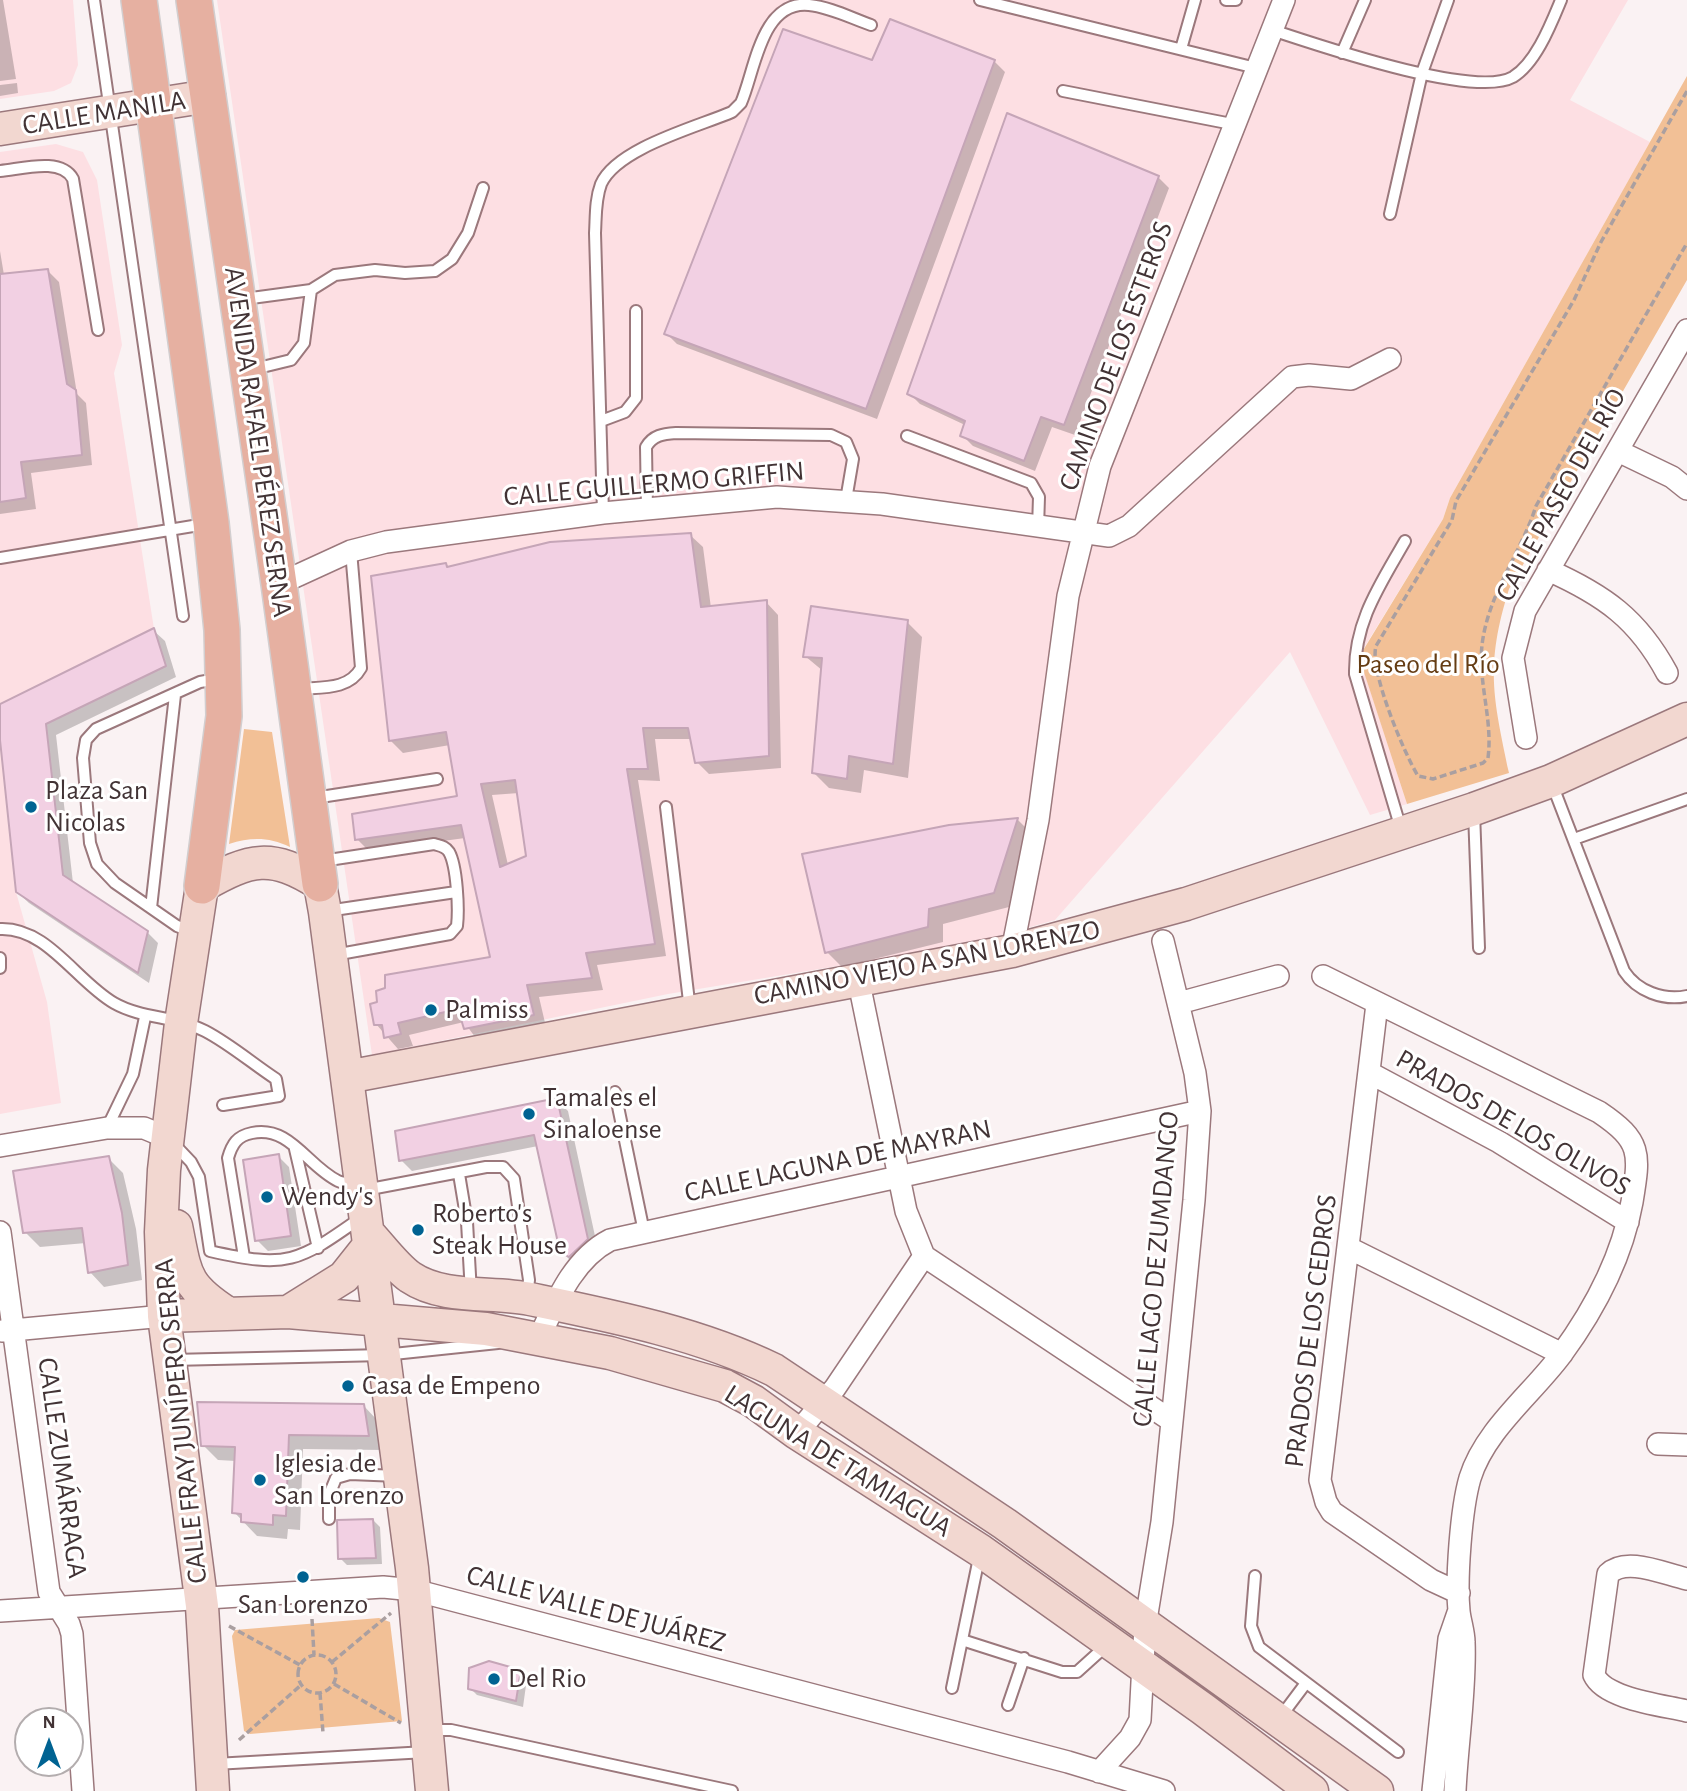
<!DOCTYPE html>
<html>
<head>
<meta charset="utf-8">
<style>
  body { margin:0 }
  #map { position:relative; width:1687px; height:1791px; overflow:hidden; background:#faf2f3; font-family:"Alegreya Sans",sans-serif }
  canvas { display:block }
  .north { position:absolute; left:14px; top:1707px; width:70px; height:70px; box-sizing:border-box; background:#fff; border:2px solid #b3adae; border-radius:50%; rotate:0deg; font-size:19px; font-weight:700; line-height:28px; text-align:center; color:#423335 }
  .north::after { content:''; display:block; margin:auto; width:24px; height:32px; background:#006392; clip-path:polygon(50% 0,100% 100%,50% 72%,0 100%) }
</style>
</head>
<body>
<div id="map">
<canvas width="1687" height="1791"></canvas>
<div class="north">N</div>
</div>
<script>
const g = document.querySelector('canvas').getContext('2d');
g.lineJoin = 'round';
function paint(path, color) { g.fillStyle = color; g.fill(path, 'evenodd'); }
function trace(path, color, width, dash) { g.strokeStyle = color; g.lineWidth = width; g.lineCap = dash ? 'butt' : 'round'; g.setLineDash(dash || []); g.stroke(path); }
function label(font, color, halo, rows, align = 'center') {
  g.font = font + ' "Alegreya Sans",sans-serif'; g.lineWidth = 6; g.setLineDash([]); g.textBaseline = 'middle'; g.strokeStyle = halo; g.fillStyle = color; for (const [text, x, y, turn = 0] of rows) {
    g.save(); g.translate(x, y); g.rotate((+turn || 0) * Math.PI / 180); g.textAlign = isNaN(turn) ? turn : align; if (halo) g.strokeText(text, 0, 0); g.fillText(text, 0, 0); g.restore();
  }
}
paint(new Path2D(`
  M0,0H73L78,65L71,83L54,91L0,99Z
  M217,0H1628L1570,100L1650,142L1450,498L1443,519L1359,656L1407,804L1370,815L1290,652L1055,920L971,944L668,994L372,1055Z
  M56,144L83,152L97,180L122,345L114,373L154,629L0,704V152Z
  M0,740L16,892L47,1002L61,1103L0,1114Z`), '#fddfe3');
paint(new Path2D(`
  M1687,76V280L1509,589C1485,666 1493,696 1509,773L1407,804L1359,657L1443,519L1450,498Z
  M244,729L272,732L290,847C269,837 251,837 229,844Z
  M379,1618L390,1622L402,1721L250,1734L244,1731L232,1636L235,1630Z`), '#f2c096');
paint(new Path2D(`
  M0,0H3L16,79L0,81Z
  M994,61L1005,72L877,419L677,344L666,333L873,62Z
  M17,83L18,93L0,96V85Z
  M1158,177L1169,188L1075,435L1052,427L1035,471L973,446L962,435L965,425L920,404L909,393Z
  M0,251L4,275L48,271L59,282L77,394L86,403L92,465L31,473L36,509L0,514Z
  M690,535L703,547L711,608L766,602L778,615L781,768L709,774L697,762L692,739H655L660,781L638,780L666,956L597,965L603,990L539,997L546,1027L478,1041L464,1022L409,1035L413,1046L398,1049L376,1024L492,958L465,838L369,851L357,839L459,798L450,745L403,753L391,741L446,565L449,568ZM519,793L528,857L508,865L492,795Z
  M907,622L922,637L908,778L864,770L861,793L829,788L814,773L823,671L805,656Z
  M154,631L165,641L176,677L56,735L73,883L147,932L158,943L149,983L29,903L17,892L0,706Z
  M1017,819L1032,834L1009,907L943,924V942L842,967L827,952Z
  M557,1100L568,1111L598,1250L573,1263L562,1252L538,1146L412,1171L401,1160Z
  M278,1156L289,1167L301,1246L268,1251L257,1240Z
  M108,1158L123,1173L136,1229L142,1280L104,1287L90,1272L86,1243L40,1247L25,1232Z
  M363,1405L378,1421L383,1450L303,1449L300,1530L288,1529L287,1539L257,1536L234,1512L236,1461L218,1460L203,1445Z
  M373,1520L380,1527L382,1564L347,1565L340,1558Z
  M520,1671L527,1678L523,1707L477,1695L470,1688Z`), '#0003');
const building = new Path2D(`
  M890,19L995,60L866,409L664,334L783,29L872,60Z
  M1007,113L1159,176L1064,425L1041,417L1024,461L960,436L965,421L907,394Z
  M48,269L67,384L76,390L82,455L21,462L26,498L0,502V274Z
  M691,533L701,607L767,600L769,756L695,763L688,728H643L648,769H627L655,944L586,953L592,978L527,985L534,1015L464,1029L458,1009L398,1023L401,1034L384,1038L382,1025H374L370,1004L377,1002L376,991L385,988V975L490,957L461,825L355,840L352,814L457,796L446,732L389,741L371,576L446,563L447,567L550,542ZM515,780L526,856L500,867L481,784Z
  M811,606L908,620L893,764L849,756L847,779L812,773L822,658L803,657Z
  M154,628L166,666L46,724L63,875L148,931L138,973L16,892L0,740V704Z
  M1018,818L994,893L929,909L928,927L825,953L802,854L949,825Z
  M557,1098L588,1239L569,1257L560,1252L534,1135L399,1161L395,1131Z
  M279,1154L291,1236L255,1241L243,1160Z
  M109,1156L122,1213L128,1265L88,1273L82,1228L23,1233L13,1171Z
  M197,1402L364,1404L369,1436L289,1435L286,1516L273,1515V1525L241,1522V1514L232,1513L235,1447L201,1446Z
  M373,1519L376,1558L338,1559L337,1520Z
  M489,1661L521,1670L516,1701L468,1689L469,1668Z`);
paint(building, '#f2d0e3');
trace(building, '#c5a5b7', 2);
const lane = new Path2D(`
  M94,0L183,616
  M980,0L1256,68
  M1226,0H1236
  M1272,30C1318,45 1474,99 1513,77C1536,63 1551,24 1561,0
  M1181,49L1195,0
  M1342,53L1365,0
  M1063,91L1237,125
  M0,171C22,169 61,157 73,179L98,330
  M1390,214L1422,73L1448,0
  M244,299L311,290L335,275L375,270L405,273L435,271L452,259L468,233L483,188
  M254,369L291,360L304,343L311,290
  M601,421L625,412L636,398V311
  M907,436L1031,483L1039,497L1038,528
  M647,509L646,447C653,435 663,434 676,433L831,435L846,442L853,459L846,500
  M603,513L595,233C596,217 595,200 601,184C617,148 697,127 732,112L741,103C755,71 761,0 809,5C830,7 851,18 871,25
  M0,558L205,524
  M300,689C322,687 349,690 361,668L351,551
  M1552,784L1624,971C1637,991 1663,1001 1687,996
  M314,798L437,779
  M666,807L690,1010
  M1474,812L1479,948
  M1401,829L1355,674C1354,622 1380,585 1405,541
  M1574,839L1687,799
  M322,861L434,844C440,846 445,846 449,852C457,866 459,909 457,926L450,934L334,955
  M151,908L175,695
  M327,911L456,892
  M0,929C47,927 76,981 114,1003C142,1019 176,1016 205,1031C230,1044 253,1064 276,1079L279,1096L223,1105
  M192,932L177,926L115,883L97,864L90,843L83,758L86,740L96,729L200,682L217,679
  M0,958V968
  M615,1092L644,1232
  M107,1128L133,1074L145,1017
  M172,1142L191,1162L199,1177L210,1251C289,1269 298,1262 362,1217
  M295,1149L318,1248
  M459,1174L467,1222L471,1293
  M365,1190L486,1167H503L514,1179L529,1280L527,1295
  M244,1257L228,1158C232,1144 237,1136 252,1133C290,1125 307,1166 338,1181C344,1184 353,1183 360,1183
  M172,1360L384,1355L498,1343
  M329,1519V1495L336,1478L350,1474L398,1476
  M1255,1576L1251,1626L1259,1647L1398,1752
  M962,1640L1062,1672H1077L1108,1644
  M952,1688L980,1553
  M1008,1705L1024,1658
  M1279,1719L1306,1683
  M431,1730H451L732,1791
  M215,1764L426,1752`);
const street = new Path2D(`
  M1618,451L1672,477L1687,489
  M1548,570C1604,595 1638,619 1667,673
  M279,584L351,551L386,542L603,513L777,497L882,504L1109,536L1129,526L1292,377L1309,375L1351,379L1390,359
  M1526,738L1513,658L1525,611L1687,330
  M1012,951L1038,820L1068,596L1100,466L1284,0
  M1323,976L1599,1112C1642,1141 1640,1153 1632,1202C1622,1257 1594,1310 1561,1355C1531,1395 1485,1430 1470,1478C1461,1509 1456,1579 1459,1611C1460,1621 1464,1632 1464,1642C1466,1689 1457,1744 1455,1791
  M858,978L906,1211L924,1256
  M1179,1003L1278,976
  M1377,1004L1320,1480L1326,1502L1332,1512L1431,1580L1459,1593
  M1370,1073L1499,1142L1628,1222
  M0,1146L107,1128H144L168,1138
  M0,1232L49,1592L69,1624L72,1634L83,1791
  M1349,1248L1562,1354
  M924,1256L1172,1421
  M2,1331L164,1316
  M539,1338C556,1302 573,1259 610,1240L1200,1111
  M797,1433L835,1388L924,1256
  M1658,1444L1687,1445
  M1687,1579C1664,1574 1626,1556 1608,1574L1594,1675C1605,1699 1662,1705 1687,1711
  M0,1611L383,1587L414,1590L1068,1762L1164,1791
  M1099,1772L1130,1738L1140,1720L1145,1626L1162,1522L1194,1200L1200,1111L1195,1073L1163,941
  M1433,1791L1449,1639L1458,1613`);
const secondary = new Path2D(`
  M0,129L209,96
  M347,1077L1012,951L1186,904L1474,809L1551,781L1687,719
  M176,1226C186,1275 184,1285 227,1313
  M370,1235C382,1248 395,1266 410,1277C444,1300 492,1291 530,1299C612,1316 698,1333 774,1370L1005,1524L1377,1791
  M288,1312L344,1277L371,1243
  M164,1316L288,1312L486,1329L610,1353L725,1386L753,1401L797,1433L981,1551L1203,1709L1312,1791
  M213,1791L202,1606L164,1316L161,1232L164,1170L181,1023L202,886C251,858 271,853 320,884L325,912L412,1568L432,1791`);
const primary = new Path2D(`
  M139,0L211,523L222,630L224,716L202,886
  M194,0L279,584L320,884`);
trace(lane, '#9b787c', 14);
trace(street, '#9b787c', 24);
trace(secondary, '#9b787c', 35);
trace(primary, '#d2cecf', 38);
trace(new Path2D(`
  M1687,91L1601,242L1574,300L1456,501L1452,520L1376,646C1369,670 1404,753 1418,776L1433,779L1483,763L1488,758C1493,720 1478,683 1482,645C1488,594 1521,553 1536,506L1687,243
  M312,1619L314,1655
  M229,1626L300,1665
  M298 1674a19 19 0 1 1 38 0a19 19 0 1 1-38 0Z
  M332,1662L391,1613
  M334,1684L401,1723
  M320,1693L323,1733
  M239,1740L301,1685`), '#aa9fa0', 3.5, [7, 3.5]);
trace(lane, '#fff', 10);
trace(street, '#fff', 21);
trace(secondary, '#f2d7d0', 32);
trace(primary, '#e6b0a1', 35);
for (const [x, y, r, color] of [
  [31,807,7,"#006392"],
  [431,1010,7,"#006392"],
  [529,1114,7,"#006392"],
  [267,1197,7,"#006392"],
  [418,1230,7,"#006392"],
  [348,1386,7,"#006392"],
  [260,1480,7,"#006392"],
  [303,1577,7,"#006392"],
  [494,1679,7,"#006392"]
]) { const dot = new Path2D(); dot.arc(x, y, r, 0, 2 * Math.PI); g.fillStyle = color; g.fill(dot); trace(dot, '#fff', 2.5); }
label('28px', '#423335', '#fff', [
  ["CALLE MANILA",104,113,-9],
  ["CAMINO DE LOS ESTEROS",1116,356,-70],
  ["AVENIDA RAFAEL PÉREZ SERNA",258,442,82],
  ["CALLE GUILLERMO GRIFFIN",654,484,-5],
  ["CALLE PASEO DEL RÍO",1561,495,-61],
  ["CAMINO VIEJO A SAN LORENZO",927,963,-11],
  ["PRADOS DE LOS OLIVOS",1513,1123,30],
  ["CALLE LAGUNA DE MAYRAN",838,1161,-12],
  ["CALLE LAGO DE ZUMDANGO",1156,1269,-85],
  ["PRADOS DE LOS CEDROS",1311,1331,-83],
  ["CALLE FRAY JUNÍPERO SERRA",181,1421,-96],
  ["LAGUNA DE TAMIAGUA",838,1461,32],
  ["CALLE ZUMÁRRAGA",62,1468,82],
  ["CALLE VALLE DE JUÁREZ",596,1609,15]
]);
label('28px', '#653c13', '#fff', [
  ["Paseo del Río",1428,665]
]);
label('28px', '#423335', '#fff', [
  ["Plaza San",45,791],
  ["Nicolas",45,823],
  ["Palmiss",445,1010],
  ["Tamales el",543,1098],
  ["Sinaloense",543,1130],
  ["Wendy's",281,1197],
  ["Roberto's",432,1214],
  ["Steak House",432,1246],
  ["Casa de Empeno",362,1386],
  ["Iglesia de",274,1464],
  ["San Lorenzo",274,1496],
  ["San Lorenzo",303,1605,"center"],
  ["Del Rio",508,1679]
], 'left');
</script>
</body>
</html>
